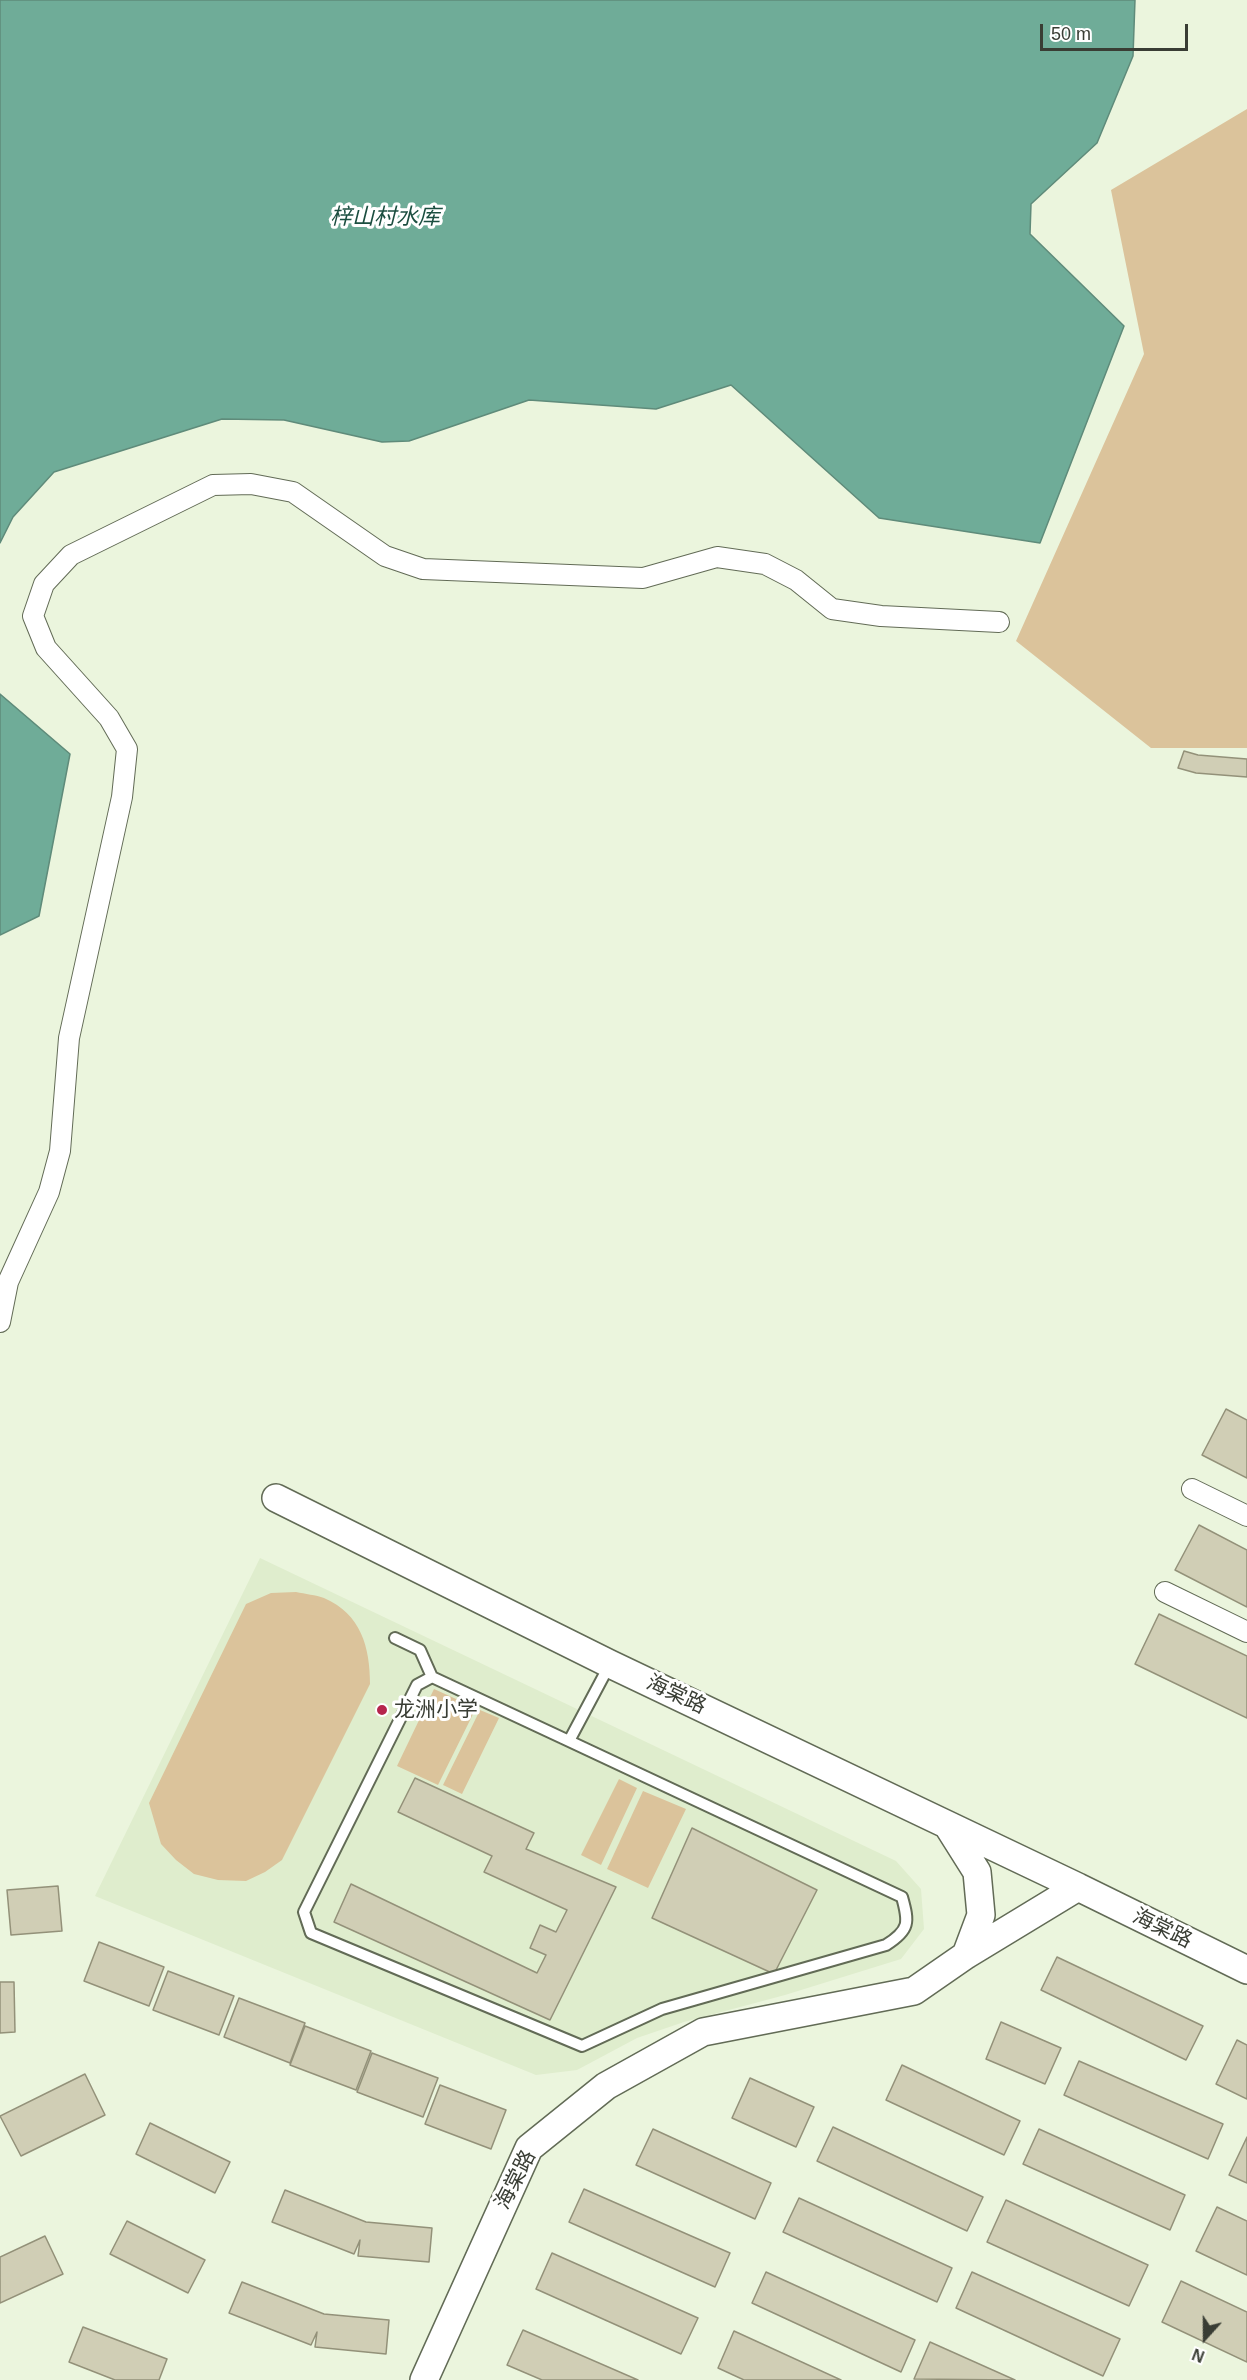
<!DOCTYPE html>
<html>
<head>
<meta charset="utf-8">
<style>
  body { margin:0 }
  #map { position:relative; width:1247px; height:2380px; overflow:hidden; background:#ebf5dd; font-family:Arial,sans-serif }
  canvas { display:block }
  .north { position:absolute; left:1175px; top:2308px; width:60px; height:60px; -webkit-text-stroke:4px #fff; paint-order:stroke; rotate:201deg; font-size:16px; font-weight:700; line-height:24px; text-align:center; color:#393d34 }
  .north::after { content:''; display:block; margin:auto; width:21px; height:27px; background:#393d34; clip-path:polygon(50% 0,100% 100%,50% 72%,0 100%) }
  .scale { position:absolute; left:1040px; top:24px; width:148px; height:27px; box-sizing:border-box; border:3px solid #393d34; border-top:0; padding-left:8px; font-size:18px; line-height:21px; white-space:nowrap; color:#393d34; -webkit-text-stroke:4px #fff; paint-order:stroke }
</style>
</head>
<body>
<div id="map">
<canvas width="1247" height="2380"></canvas>
<div class="north">N</div>
<div class="scale">50 m</div>
</div>
<script>
const g = document.querySelector('canvas').getContext('2d');
g.lineJoin = 'round';
function paint(path, color) { g.fillStyle = color; g.fill(path, 'evenodd'); }
function trace(path, color, width, dash) { g.strokeStyle = color; g.lineWidth = width; g.lineCap = dash ? 'butt' : 'round'; g.setLineDash(dash || []); g.stroke(path); }
function label(font, color, halo, rows, align = 'center') {
  g.font = font + ' Arial,"Noto Sans SC",sans-serif'; g.lineWidth = 6; g.setLineDash([]); g.textBaseline = 'middle'; g.strokeStyle = halo; g.fillStyle = color; for (const [text, x, y, turn = 0] of rows) {
    g.save(); g.translate(x, y); g.rotate((+turn || 0) * Math.PI / 180); g.textAlign = isNaN(turn) ? turn : align; if (halo) g.strokeText(text, 0, 0); g.fillText(text, 0, 0); g.restore();
  }
}
paint(new Path2D(`
  M260,1558L896,1861L921,1889L924,1929L901,1959L785,1995L684,2022L637,2038L577,2070L536,2075L95,1896Z`), '#dfedcd');
paint(new Path2D(`
  M1247,109V748H1151L1016,641L1144,354L1111,190Z
  M296,1592C305,1594 316,1595 324,1598C361,1614 370,1647 370,1684L282,1860L265,1872L246,1881L218,1880L194,1874L176,1860L161,1844L149,1803L246,1604L271,1593Z
  M434,1689L476,1708L438,1785L397,1766Z
  M480,1710L499,1718L462,1794L443,1785Z
  M619,1779L637,1788L601,1865L581,1855Z
  M643,1791L686,1809L648,1888L607,1869Z`), '#dbc39b');
const water = new Path2D(`
  M0,0H1135L1133,56L1097,143L1031,204L1030,234L1124,326L1040,543L879,518L731,385L656,409L529,400L409,441L382,442L284,420L222,419L54,472L13,517L0,543Z
  M0,694L70,754L39,916L0,935Z`);
paint(water, '#6fac98');
trace(water, '#5f8b7a', 1.5);
const building = new Path2D(`
  M1184,751L1198,755L1247,759V777L1196,773L1178,768Z
  M1226,1409L1247,1420V1478L1202,1455Z
  M1199,1525L1247,1550V1607L1175,1570Z
  M1159,1614L1247,1656V1718L1135,1664Z
  M415,1778L534,1833L526,1849L616,1887L550,2020L334,1922L351,1884L537,1973L546,1955L530,1948L540,1925L556,1932L567,1910L484,1872L492,1856L398,1812Z
  M692,1828L817,1890L774,1974L652,1918Z
  M58,1886L62,1931L11,1935L7,1890Z
  M99,1942L164,1967L149,2006L84,1981Z
  M1057,1957L1203,2026L1186,2060L1041,1990Z
  M168,1971L234,1996L219,2035L153,2010Z
  M0,1982H14L15,2032L0,2033Z
  M239,1998L305,2023L290,2063L224,2037Z
  M1001,2022L1061,2048L1045,2084L986,2059Z
  M305,2026L371,2051L356,2090L290,2065Z
  M1237,2040L1247,2045V2099L1216,2084Z
  M372,2053L438,2078L423,2117L357,2092Z
  M1079,2061L1223,2124L1208,2159L1064,2095Z
  M902,2065L1020,2121L1004,2155L886,2100Z
  M85,2074L105,2115L21,2156L0,2116Z
  M750,2078L814,2107L796,2147L732,2118Z
  M440,2085L506,2110L491,2149L425,2124Z
  M150,2123L230,2162L215,2193L136,2154Z
  M833,2127L983,2197L967,2231L817,2161Z
  M653,2129L771,2183L755,2219L636,2165Z
  M1039,2129L1185,2195L1170,2230L1023,2164Z
  M1247,2137V2183L1229,2175Z
  M584,2189L730,2253L715,2287L569,2222Z
  M285,2190L366,2222L432,2228L429,2262L358,2256L360,2240L354,2254L272,2222Z
  M799,2198L952,2268L937,2302L783,2232Z
  M1006,2200L1148,2265L1129,2306L987,2242Z
  M1217,2207L1247,2221V2275L1196,2251Z
  M127,2221L205,2260L188,2293L110,2254Z
  M45,2236L63,2274L0,2303V2257Z
  M552,2253L698,2318L681,2354L536,2289Z
  M766,2272L915,2340L901,2372L752,2303Z
  M972,2272L1120,2339L1103,2376L956,2308Z
  M1181,2281L1247,2312V2362L1162,2322Z
  M242,2282L324,2314L389,2320L386,2354L315,2347L317,2332L311,2345L229,2313Z
  M83,2327L167,2359L159,2380H115L69,2362Z
  M523,2330L638,2380H542L507,2365Z
  M734,2331L841,2380H744L718,2368Z
  M930,2342L1015,2380L914,2379Z`);
paint(building, '#d0ceb5');
trace(building, '#939179', 1.5);
const lane = new Path2D(`
  M395,1638L420,1650L432,1677
  M569,1741L902,1897C909,1922 910,1930 886,1945L662,2009L582,2046L311,1933L304,1912L417,1685L432,1677L569,1741L610,1664`);
const street = new Path2D(`
  M0,1322L8,1282L49,1192L60,1151L69,1038L122,797L127,749L109,718L46,648L33,616L44,584L71,555L213,485L251,484L293,492L385,556L423,569L643,578L717,557L765,564L796,580L832,609L881,616L999,622
  M1192,1489L1247,1516
  M1165,1592L1247,1632`);
const secondary = new Path2D(`
  M276,1498L610,1664L1078,1887
  M948,1826L977,1872L981,1915L966,1955
  M424,2380L529,2148L606,2086L703,2032L914,1991L966,1955L1078,1887L1247,1970`);
trace(lane, '#626b56', 14);
trace(street, '#626b56', 22);
trace(secondary, '#626b56', 30);
trace(lane, '#fff', 10);
trace(street, '#fff', 20);
trace(secondary, '#fff', 27);
for (const [x, y, r, color] of [
  [382,1710,6,"#b6254c"]
]) { const dot = new Path2D(); dot.arc(x, y, r, 0, 2 * Math.PI); g.fillStyle = color; g.fill(dot); trace(dot, '#fff', 2); }
label('21px', '#393d34', '#fff', [
  ["海棠路",676,1695,25],
  ["海棠路",1162,1929,26],
  ["海棠路",516,2180,-63]
]);
label('21px', '#393d34', '#fff', [
  ["龙洲小学",394,1710]
], 'left');
label('italic 22px', '#1b4e40', '#fff', [
  ["梓山村水库",385,218]
]);
</script>
</body>
</html>
